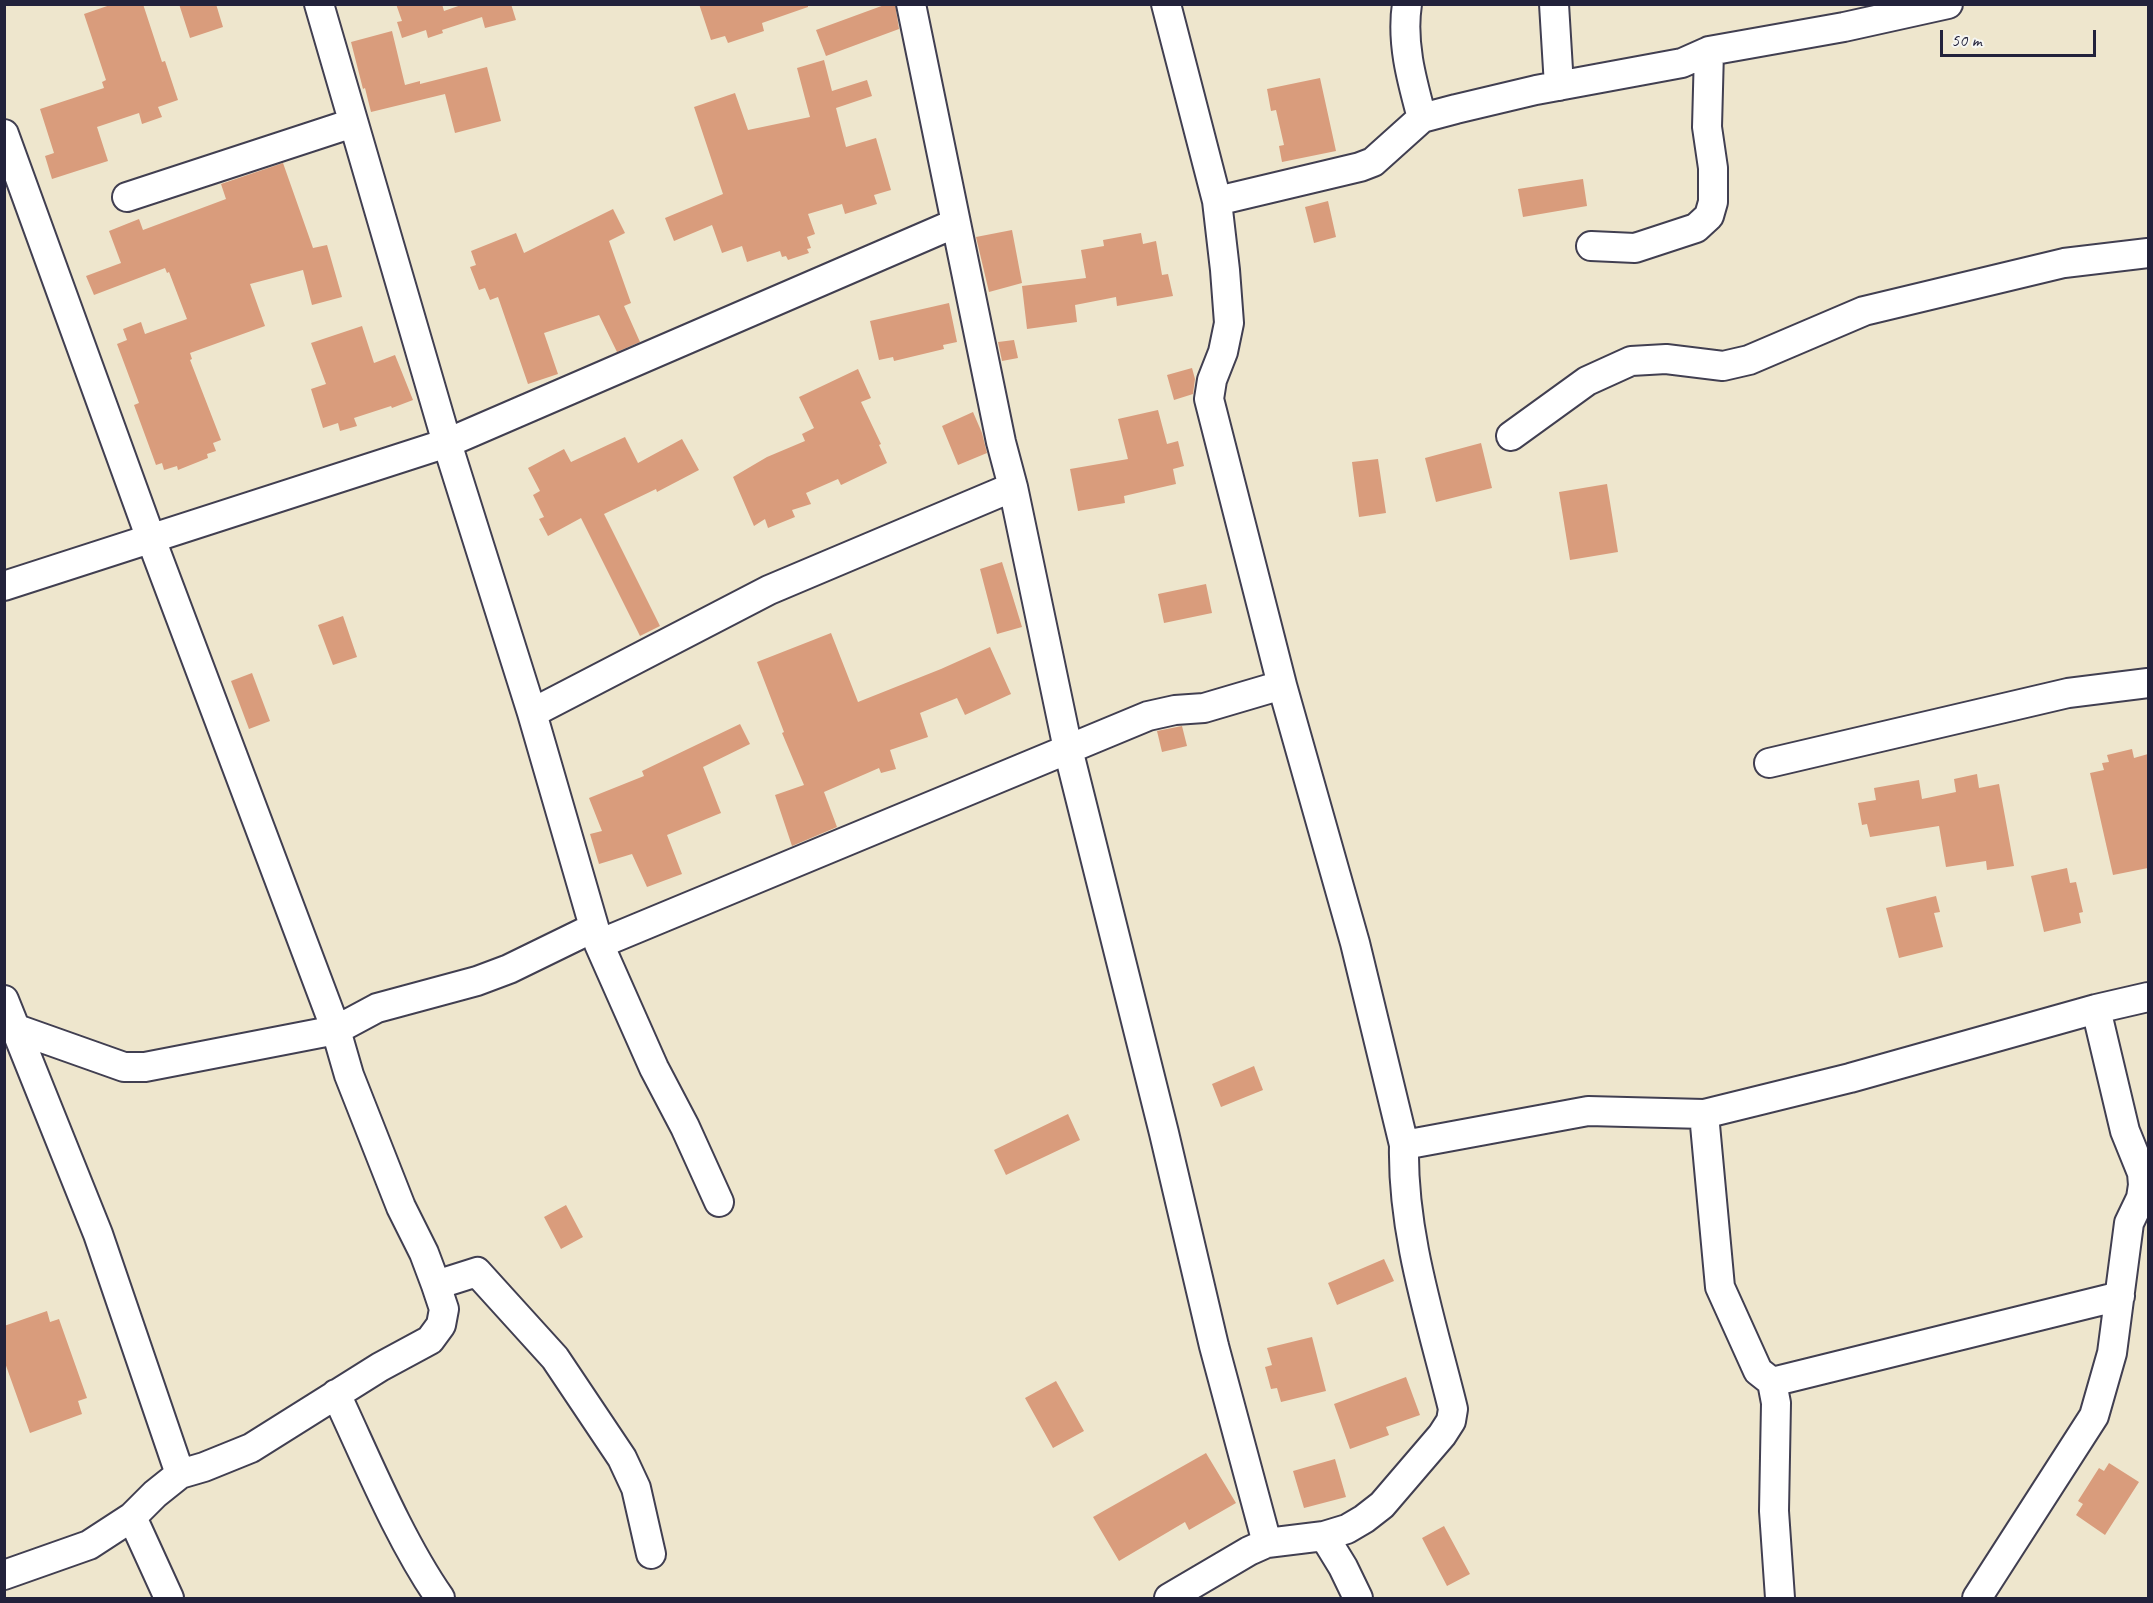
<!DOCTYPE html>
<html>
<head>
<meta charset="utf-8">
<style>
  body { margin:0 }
  #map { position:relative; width:2153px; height:1603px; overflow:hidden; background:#eee6cd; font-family:Caveat,sans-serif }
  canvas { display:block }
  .frame { position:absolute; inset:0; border:6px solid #22223b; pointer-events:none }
  .scale { position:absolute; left:1940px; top:30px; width:156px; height:27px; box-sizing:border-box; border:3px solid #22223b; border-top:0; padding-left:8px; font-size:18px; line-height:21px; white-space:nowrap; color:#22223b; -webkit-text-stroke:4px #f6f6f2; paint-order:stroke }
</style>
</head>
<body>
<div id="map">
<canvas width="2153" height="1603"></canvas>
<div class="frame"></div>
<div class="scale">50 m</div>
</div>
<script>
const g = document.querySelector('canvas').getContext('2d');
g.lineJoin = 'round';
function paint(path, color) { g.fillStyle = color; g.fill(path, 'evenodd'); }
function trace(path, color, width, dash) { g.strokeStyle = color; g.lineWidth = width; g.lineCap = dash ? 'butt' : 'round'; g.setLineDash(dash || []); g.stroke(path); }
paint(new Path2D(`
  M113,4H143L162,62L165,61L178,100L158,107L162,117L142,124L139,113L97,127L108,161L52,179L45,156L54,153L40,109L104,88L102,82L106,80L84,14Z
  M179,4H216L223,27L190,38Z
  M396,4H442L444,11L464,4H511L516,20L485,28L482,17L442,30L443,33L428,38L426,30L402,38L397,22L402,21Z
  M699,4H808V7L762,23L764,31L728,43L725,36L711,40Z
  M887,4H895L899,29L826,56L816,30Z
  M392,31L405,85L420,81V84L487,67L501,121L455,133L445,94L371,112L365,88L363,89L351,42Z
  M824,60L832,91L867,80L872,96L836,108L846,147L876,138L891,190L874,195L877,204L845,214L842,204L808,214L815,234L807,237L811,248L807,249L809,253L788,260L786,256L782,257L780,251L747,262L742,246L722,253L712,225L674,241L665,218L723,194L694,107L735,93L748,130L810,117L797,68Z
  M1320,78L1336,151L1282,162L1279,146L1284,145L1276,110L1271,111L1267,89Z
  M283,163L313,248L327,245L342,297L312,305L303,270L250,284L265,326L190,353L192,359L190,360L221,440L213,443L216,451L207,454L208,458L178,470L177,466L164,470L162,463L156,465L134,405L139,403L117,344L127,340L123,329L141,322L145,334L187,319L169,272L167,273L165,268L94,295L86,276L121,263L109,231L139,219L143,230L226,199L221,184Z
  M1583,179L1587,206L1523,217L1518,189Z
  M1328,201L1336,237L1314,243L1305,207Z
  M613,209L625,233L609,241L631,303L624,306L640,342L617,352L599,315L544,333L558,374L528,384L498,297L490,300L485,288L479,290L470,267L476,265L471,251L516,233L524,253Z
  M1012,230L1022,283L989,292L976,237Z
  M1141,233L1143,244L1156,241L1162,275L1168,274L1173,296L1117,306L1116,297L1075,305L1077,322L1027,329L1022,286L1086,278L1081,250L1104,246L1103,240Z
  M949,303L957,342L943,345L944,349L894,361L893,357L879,360L870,321Z
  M362,326L374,363L395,355L413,400L392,408L391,406L354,418L357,426L340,431L338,423L323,428L311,389L326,384L311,343Z
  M1014,340L1018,358L1002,361L998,342Z
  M1192,368L1195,379L1193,394L1174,400L1167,375Z
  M858,369L871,398L861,402L881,444L879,445L887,463L841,485L838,479L806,493L811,504L792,510L795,517L768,528L765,519L754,526L733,477L767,457L805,441L802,434L814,428L799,397Z
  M1158,410L1167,444L1178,441L1184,466L1173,469L1176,484L1124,496L1125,503L1078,511L1070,469L1128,459L1118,419Z
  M973,412L982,433L987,453L958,465L942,426Z
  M625,437L638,463L682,439L699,470L657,492L656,489L604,514L660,626L640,636L581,518L548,536L539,519L544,517L533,495L540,491L528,468L564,449L571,462Z
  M1481,443L1492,488L1436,502L1425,458Z
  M1378,459L1386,513L1359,517L1352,462Z
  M1607,484L1618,552L1570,560L1559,492Z
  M1002,562L1022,627L997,634L980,569Z
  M1206,584L1212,613L1164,623L1158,594Z
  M343,616L357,657L333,665L318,625Z
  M831,633L858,702L941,669L990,647L1011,694L965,715L957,698L920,713L928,737L890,750L896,769L881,773L879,768L824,792L837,827L792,846L775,795L804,785L782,733L784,732L757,662Z
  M252,673L270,721L249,729L231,681Z
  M740,724L750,744L703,767L721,813L667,835L682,874L647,887L632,854L599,864L590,834L602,831L589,798L644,776L642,771Z
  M1182,726L1187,746L1162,752L1157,731Z
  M2132,749L2134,758L2148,754V868L2113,875L2090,773L2104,770L2102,763L2109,762L2107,755Z
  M1977,774L1979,788L1999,784L2014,866L1987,870L1986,861L1946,867L1939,826L1870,837L1867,824L1862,825L1858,803L1876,800L1874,788L1919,780L1922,799L1956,792L1954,779Z
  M2067,868L2070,883L2076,882L2083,912L2079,913L2081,923L2044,932L2031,876Z
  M1936,896L1940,912L1934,913L1943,947L1899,958L1886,908Z
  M1254,1066L1263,1090L1221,1107L1212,1084Z
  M1068,1114L1080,1140L1006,1175L994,1150Z
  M566,1205L583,1237L561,1249L544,1217Z
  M1384,1259L1394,1281L1337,1305L1328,1283Z
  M47,1311L50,1322L59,1319L87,1398L78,1401L82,1414L30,1433L4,1360V1326Z
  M1312,1337L1326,1391L1281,1402L1277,1388L1271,1389L1265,1367L1272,1365L1267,1348Z
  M1406,1377L1420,1415L1386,1427L1389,1435L1350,1449L1334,1404Z
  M1056,1381L1084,1431L1053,1448L1025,1398Z
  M1206,1453L1236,1503L1189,1530L1185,1522L1119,1561L1093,1517Z
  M1335,1459L1346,1497L1304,1508L1293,1471Z
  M2109,1463L2139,1482L2105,1535L2076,1515L2083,1504L2078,1501L2099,1468L2104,1471Z
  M1444,1526L1470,1574L1447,1586L1422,1538Z`), '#d99c7c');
const minor = new Path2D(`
  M319,4L447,443L532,713L599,944L1148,716L1175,710L1204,708L1282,685L1209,399L1212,380L1223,352L1229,323L1225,270L1217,201L1166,4
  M911,4L1001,442L1013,487L1068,749L1164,1133L1214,1346L1267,1543
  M1407,4C1401,43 1412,81 1422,118
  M1554,4L1559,86
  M4,134L151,539L336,1030L349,1075L401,1207L424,1253L436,1285L444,1309L441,1325L430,1340L380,1367L251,1448L204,1467L180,1474L155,1494L132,1517L89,1545L4,1575
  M127,197L353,123
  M1217,201L1360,167L1373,162L1422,118L1456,109L1536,90L1682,63L1709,51L1844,27L1948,4
  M1591,246L1635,248L1696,228L1709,216L1713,202V168L1707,127L1709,51
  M1511,436L1587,381L1631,361L1666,359L1723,366L1749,360L1864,311L2064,263L2148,253
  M4,586L447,443L956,223
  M532,713L769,590L1013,487
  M1769,763L2068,693L2148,683
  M599,944L654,1068L685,1127L719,1202
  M4,1000L98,1234L180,1474
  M14,1028L124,1067H145L336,1030L377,1008L477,981L509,969L593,928
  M1704,1114L1720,1287L1758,1371L1772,1382L1776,1403L1774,1511L1780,1598
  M1404,1145L1588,1111L1704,1114L1850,1078L2096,1009L2148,997
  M436,1285L477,1272L555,1358L622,1458L636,1488L651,1554
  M1772,1382L2120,1296
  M336,1394C367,1460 399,1539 440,1598
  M132,1517L169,1598
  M1324,1536L1343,1567L1358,1598
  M1169,1598L1249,1551L1267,1543L1324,1536L1347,1529L1364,1519L1382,1505L1442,1435L1451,1421L1453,1409C1432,1323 1402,1235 1404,1145L1355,943L1282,685
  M1977,1598L2094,1416L2112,1353L2129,1223L2141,1198L2143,1185L2142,1173L2125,1131L2096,1009`);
trace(minor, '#413f51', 32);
trace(minor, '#fff', 28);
</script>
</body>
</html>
